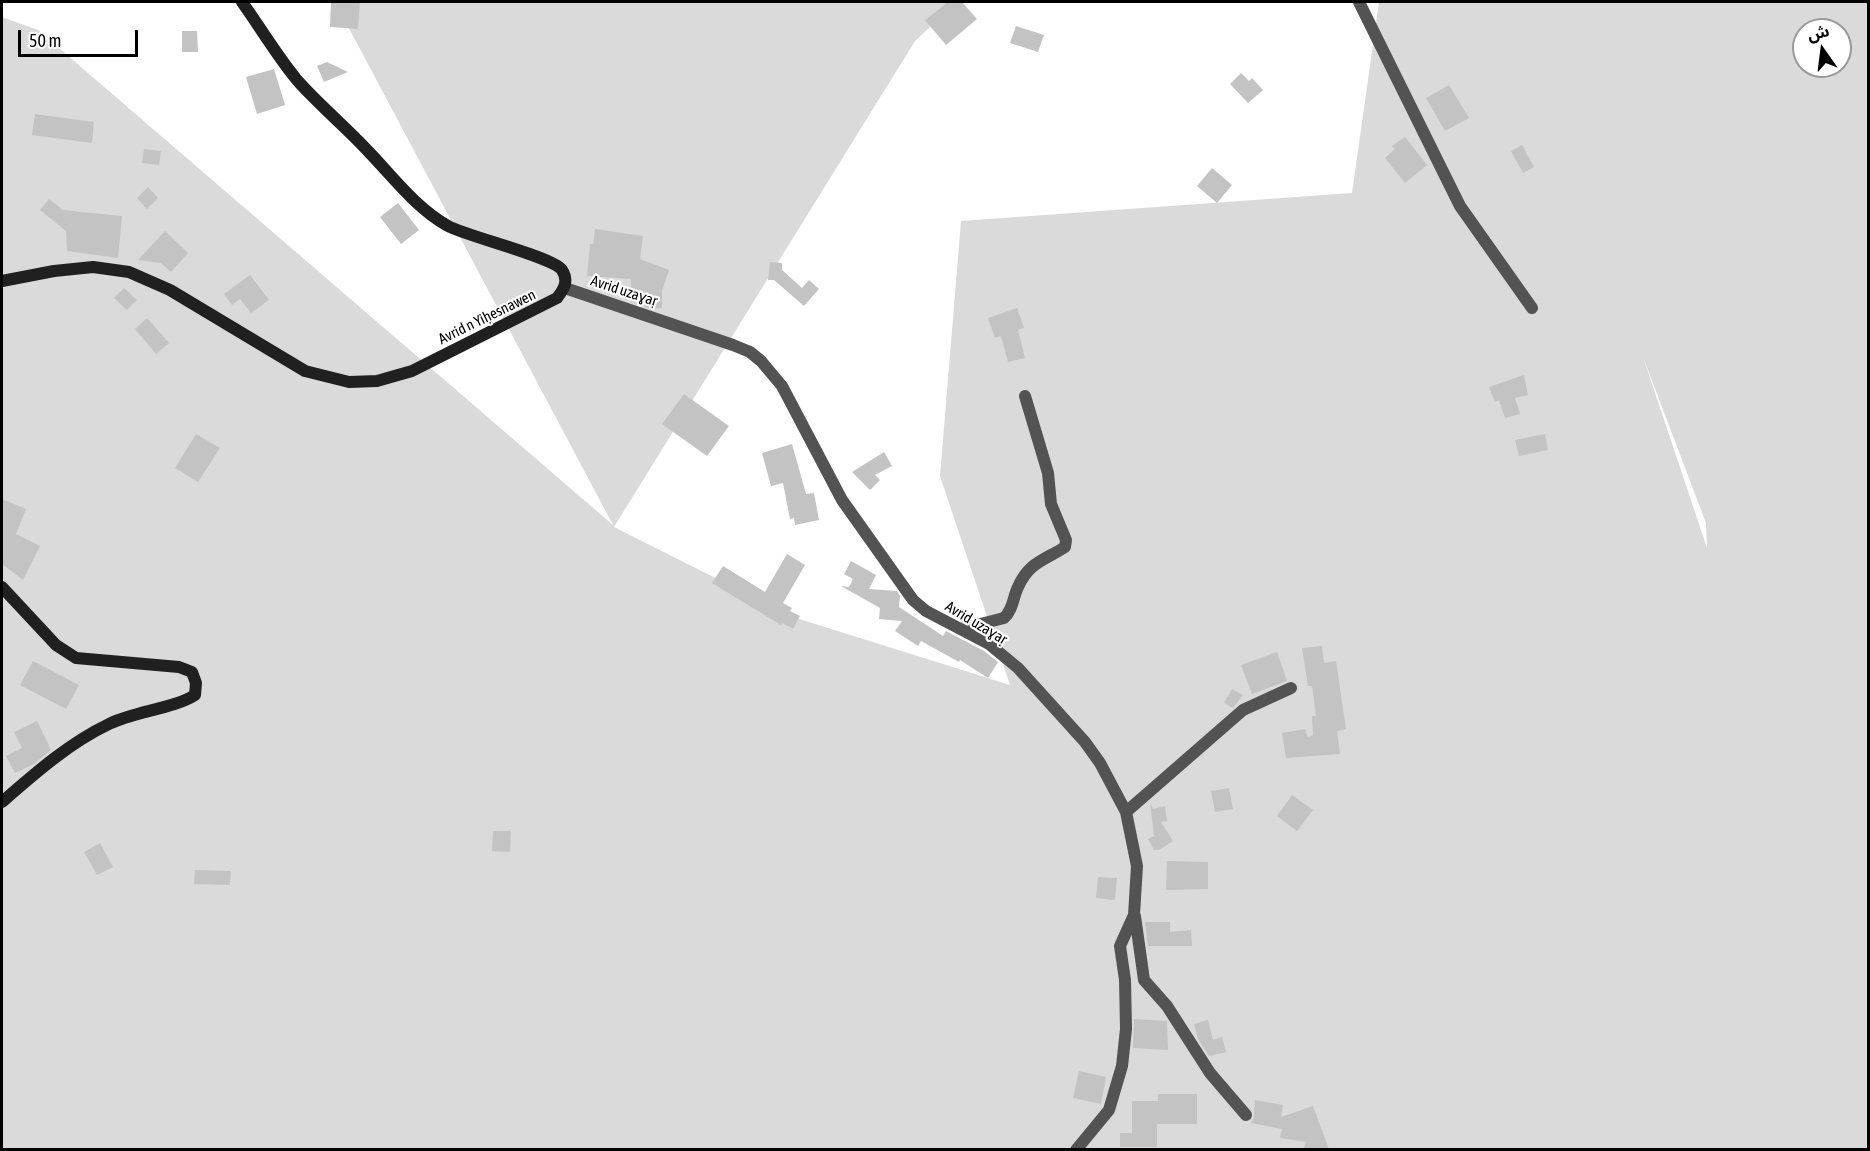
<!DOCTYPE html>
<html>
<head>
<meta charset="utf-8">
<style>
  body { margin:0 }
  #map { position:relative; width:1870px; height:1151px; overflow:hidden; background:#fff; font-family:"Asap Condensed","Noto Sans Arabic",sans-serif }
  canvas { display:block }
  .frame { position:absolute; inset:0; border:3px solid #000; pointer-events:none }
  .north { position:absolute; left:1792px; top:18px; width:60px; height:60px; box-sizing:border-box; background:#fff; border:2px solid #999; border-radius:50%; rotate:346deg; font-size:16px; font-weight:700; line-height:24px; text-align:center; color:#000 }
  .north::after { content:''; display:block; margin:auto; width:21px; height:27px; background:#000; clip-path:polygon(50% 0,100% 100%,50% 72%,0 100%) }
  .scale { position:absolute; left:18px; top:30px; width:120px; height:27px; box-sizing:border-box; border:3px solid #000; border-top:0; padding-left:8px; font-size:18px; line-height:21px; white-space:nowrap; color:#000; -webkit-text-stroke:4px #fff; paint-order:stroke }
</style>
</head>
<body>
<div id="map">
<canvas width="1870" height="1151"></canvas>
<div class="frame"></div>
<div class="north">ش</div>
<div class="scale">50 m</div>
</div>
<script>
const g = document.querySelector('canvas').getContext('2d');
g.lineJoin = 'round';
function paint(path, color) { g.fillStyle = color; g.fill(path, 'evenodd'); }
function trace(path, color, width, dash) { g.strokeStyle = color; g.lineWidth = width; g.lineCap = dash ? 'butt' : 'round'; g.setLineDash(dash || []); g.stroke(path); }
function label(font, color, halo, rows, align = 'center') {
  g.font = font + ' "Asap Condensed",sans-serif'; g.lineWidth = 4.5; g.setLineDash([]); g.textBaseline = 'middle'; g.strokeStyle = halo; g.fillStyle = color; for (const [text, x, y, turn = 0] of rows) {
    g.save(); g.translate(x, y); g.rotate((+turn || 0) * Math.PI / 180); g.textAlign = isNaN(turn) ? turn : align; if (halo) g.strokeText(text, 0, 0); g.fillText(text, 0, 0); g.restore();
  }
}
paint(new Path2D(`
  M335,2H957L915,41L614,527L793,617L1010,685L940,476L961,221L1352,193L1379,2H1868V1149L2,1150V17L38,30L613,525ZM1804,30H1840V66H1804ZM1643,357L1706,523L1707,548Z`), '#dadada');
paint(new Path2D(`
  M331,2H360L358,29L330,27Z
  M948,2H962L977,19L946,45L925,20Z
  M1016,26L1044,35L1038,52L1010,43Z
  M182,31H197L198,52H182Z
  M327,62L348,72L324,82L317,66Z
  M274,69L285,105L257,114L246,77Z
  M1241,73L1249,81L1252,78L1263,90L1248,103L1230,84Z
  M1449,85L1469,118L1445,131L1426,98Z
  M35,114L94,122L92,143L32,135Z
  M1405,137L1427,165L1405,183L1385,158L1395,149L1392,146Z
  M1522,145L1534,167L1523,173L1511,151Z
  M144,149L161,151L159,165L142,163Z
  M1212,168L1232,185L1217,203L1197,186Z
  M148,187L158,198L147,209L137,198Z
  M49,199L63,210L122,216L118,258L67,251L66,231L40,210Z
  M398,203L419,230L401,244L380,217Z
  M595,229L643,236L640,259L669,270L662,291V308L651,309L631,302V279L587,276L590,244H593Z
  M165,231L188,253L171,272L161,263L138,260Z
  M770,262L782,263V270L802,288L809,280L819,289L804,306L774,280H768Z
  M250,275L269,300L251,313L240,299L232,305L224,294Z
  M124,288L137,300L127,310L114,298Z
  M1017,308L1024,328L1018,330L1025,358L1008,362L1001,336L995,338L988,318Z
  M147,318L169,343L156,354L135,329Z
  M1524,375L1528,395L1515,398L1520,414L1505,418L1499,400L1495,402L1489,387Z
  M684,394L729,426L707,456L662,424Z
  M196,434L220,448L198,482L175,468Z
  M1545,434L1548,450L1519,456L1515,440Z
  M792,444L806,494L814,493L819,520L795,525L794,518L790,519L783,483L771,486L762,453Z
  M884,452L892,466L875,475L880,480L870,490L852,472Z
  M2,499L26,509L16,534L40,546L23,580L2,564Z
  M787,554L805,565L783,603L792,608L790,611L800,616L793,629L782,623L781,625L712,583L723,566L765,592Z
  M851,561L876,575L869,589L897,591L900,596L899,607L943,636L946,631L984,651L998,662L988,678L960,660L959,662L921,641L918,646L895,631L902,621L879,619L880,608L841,586L849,587L853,579L844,574Z
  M1322,646L1324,663L1336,661L1346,729L1337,731L1340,754L1286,758L1282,733L1305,729L1308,737L1313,735L1312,716H1316L1312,686H1308L1302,648Z
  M1277,652L1287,681L1252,694L1241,665Z
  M33,661L79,685L66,709L20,685Z
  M1232,689L1243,695L1233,708L1224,703Z
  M37,721L51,750L34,764L15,773L6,756L22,748L14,732Z
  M1229,788L1233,809L1215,812L1211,791Z
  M1292,795L1313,810L1297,831L1277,816Z
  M1150,802L1153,809L1165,806L1167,821L1161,822L1173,841L1159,850H1154L1148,839L1154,836Z
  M493,831H511L510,852L492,851Z
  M100,843L113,867L97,875L84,852Z
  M1167,861L1208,862V889L1166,890Z
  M195,870L231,871L230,885L194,884Z
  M1098,877L1117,878L1115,900L1096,898Z
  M1145,922H1170V932L1191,930L1192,946H1148Z
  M1134,1019L1167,1021L1168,1050L1133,1048Z
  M1208,1020L1213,1040L1222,1037L1226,1052L1209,1056L1198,1039L1194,1024Z
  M1079,1071L1106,1077L1101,1104L1073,1098Z
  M1158,1094H1197V1124H1157V1147H1120V1133H1132V1101H1158Z
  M1255,1100L1283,1105L1281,1117L1313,1106L1329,1149H1303L1306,1142L1280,1138L1282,1129L1251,1123L1254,1117Z`), '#c3c3c3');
trace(new Path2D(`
  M1359,2L1460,206L1532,308
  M565,288L733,345L750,352L761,361L782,386L842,500L913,600L926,611L989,644L1018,668L1085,742L1100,763L1126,812L1137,866L1134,915L1120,946L1125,980L1126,1029L1122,1066L1109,1110L1076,1150
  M961,629L1004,618C1013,610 1013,597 1018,587C1029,562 1045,560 1065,547L1066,540L1051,504L1048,473L1025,396
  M1126,812L1243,710L1291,688
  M1135,916L1144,980L1167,1006L1210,1073L1246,1115`), '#535353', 12);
trace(new Path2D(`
  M2,281L54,271L93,267L129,272L170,290L305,371L349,382L377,381L412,371L557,298C564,289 569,281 562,270C553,257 469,237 448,226C416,208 393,177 368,151C346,127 319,105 297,80C277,56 260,27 242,2
  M2,587L56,645L76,658L179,667L192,672L196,683L195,695C173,709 135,711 109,724C69,743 34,774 2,802`), '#202020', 12);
label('15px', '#000', '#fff', [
  ["Avrid uzaɣaṛ",624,291,18],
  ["Avrid n Yiḥesnawen",487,317,-26],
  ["Avrid uzaɣaṛ",976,623,31]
]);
</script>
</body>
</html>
